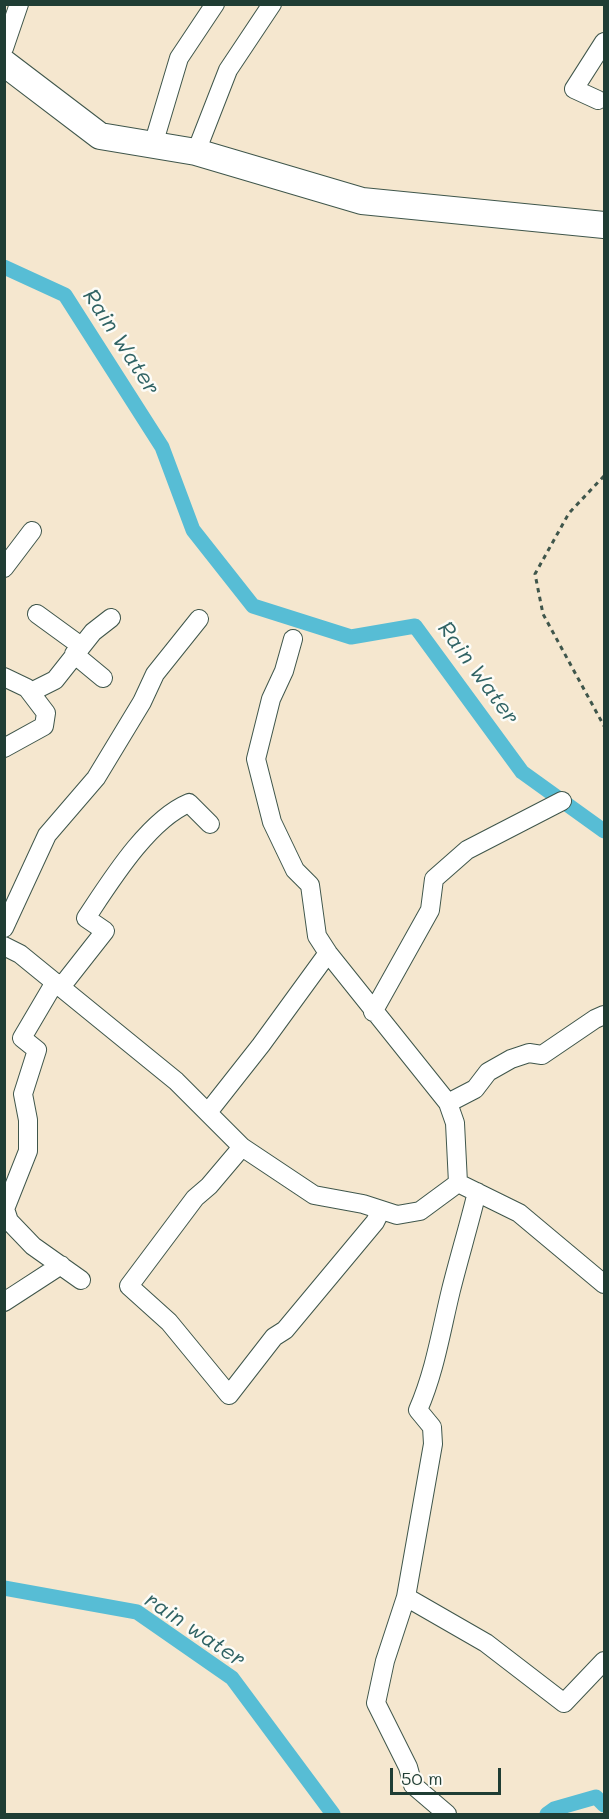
<!DOCTYPE html>
<html>
<head>
<meta charset="utf-8">
<style>
  body { margin:0 }
  #map { position:relative; width:609px; height:1819px; overflow:hidden; background:#f5e7cf; font-family:Mali,sans-serif }
  canvas { display:block }
  .frame { position:absolute; inset:0; border:6px solid #1f3d34; pointer-events:none }
  .scale { position:absolute; left:390px; top:1768px; width:111px; height:27px; box-sizing:border-box; border:3px solid #1f3d34; border-top:0; padding-left:8px; font-size:18px; line-height:21px; white-space:nowrap; color:#1f3d34; -webkit-text-stroke:4px #fdfcf7; paint-order:stroke }
</style>
</head>
<body>
<div id="map">
<canvas width="609" height="1819"></canvas>
<div class="frame"></div>
<div class="scale">50 m</div>
</div>
<script>
const g = document.querySelector('canvas').getContext('2d');
g.lineJoin = 'round';
function trace(path, color, width, dash) { g.strokeStyle = color; g.lineWidth = width; g.lineCap = dash ? 'butt' : 'round'; g.setLineDash(dash || []); g.stroke(path); }
function label(font, color, halo, rows, align = 'center') {
  g.font = font + ' Mali,sans-serif'; g.lineWidth = 5; g.setLineDash([]); g.textBaseline = 'middle'; g.strokeStyle = halo; g.fillStyle = color; for (const [text, x, y, turn = 0] of rows) {
    g.save(); g.translate(x, y); g.rotate((+turn || 0) * Math.PI / 180); g.textAlign = isNaN(turn) ? turn : align; if (halo) g.strokeText(text, 0, 0); g.fillText(text, 0, 0); g.restore();
  }
}
trace(new Path2D(`
  M4,267L65,295L162,447L193,530L253,606L351,637L415,626L522,772L604,831
  M4,1588L137,1612L232,1678L333,1814
  M547,1814L554,1809L596,1797L604,1805`), '#57bdd5', 15);
const street = new Path2D(`
  M4,48L19,4
  M598,100L574,89L604,42
  M153,145L179,58L215,4
  M196,152L228,70L272,4
  M4,568L32,531
  M37,614L81,646
  M293,639L284,671L271,699L256,759L272,822L295,870L310,885L317,936L328,953L448,1103L455,1123L458,1183
  M74,654L103,678
  M4,677L27,688L46,713L44,726L4,748
  M31,692L55,680L93,632L111,618
  M4,928L47,835L96,778L142,702L155,674L199,619
  M4,946L20,954L176,1081L242,1147L314,1195L363,1204L397,1215L420,1211L458,1183L519,1213L604,1284
  M55,982L22,1038L37,1050L23,1094L28,1120V1151L5,1209L9,1221L33,1246L81,1280
  M61,987L105,931L86,918C110,882 148,820 189,803L210,824
  M373,1012L430,910L434,879L467,850L562,801
  M448,1103L475,1089L488,1072L511,1059L529,1053L542,1055L595,1019L604,1015
  M209,1111L261,1045L328,953
  M242,1147L209,1186L195,1198L129,1286L169,1322L229,1395L274,1337L285,1330L375,1222L381,1210
  M4,1302L61,1265
  M406,1597L486,1643L564,1703L604,1661
  M447,1814L413,1785L408,1767L376,1703L385,1661L406,1597L433,1444L432,1427L418,1410C435,1371 441,1331 451,1290C459,1258 469,1225 477,1192`);
const secondary = new Path2D(`
  M4,63L100,136L196,152L362,201L604,225`);
trace(street, '#3f564b', 20);
trace(secondary, '#3f564b', 28);
trace(new Path2D(`
  M604,476L569,513L535,574L543,614L604,726`), '#3f564b', 3, [4.5, 4.5]);
trace(street, '#fff', 18);
trace(secondary, '#fff', 26);
label('italic 22px', '#306364', '#fdfcf7', [
  ["Rain Water",121,342,57],
  ["Rain Water",478,673,54],
  ["rain water",195,1630,34]
]);
</script>
</body>
</html>
